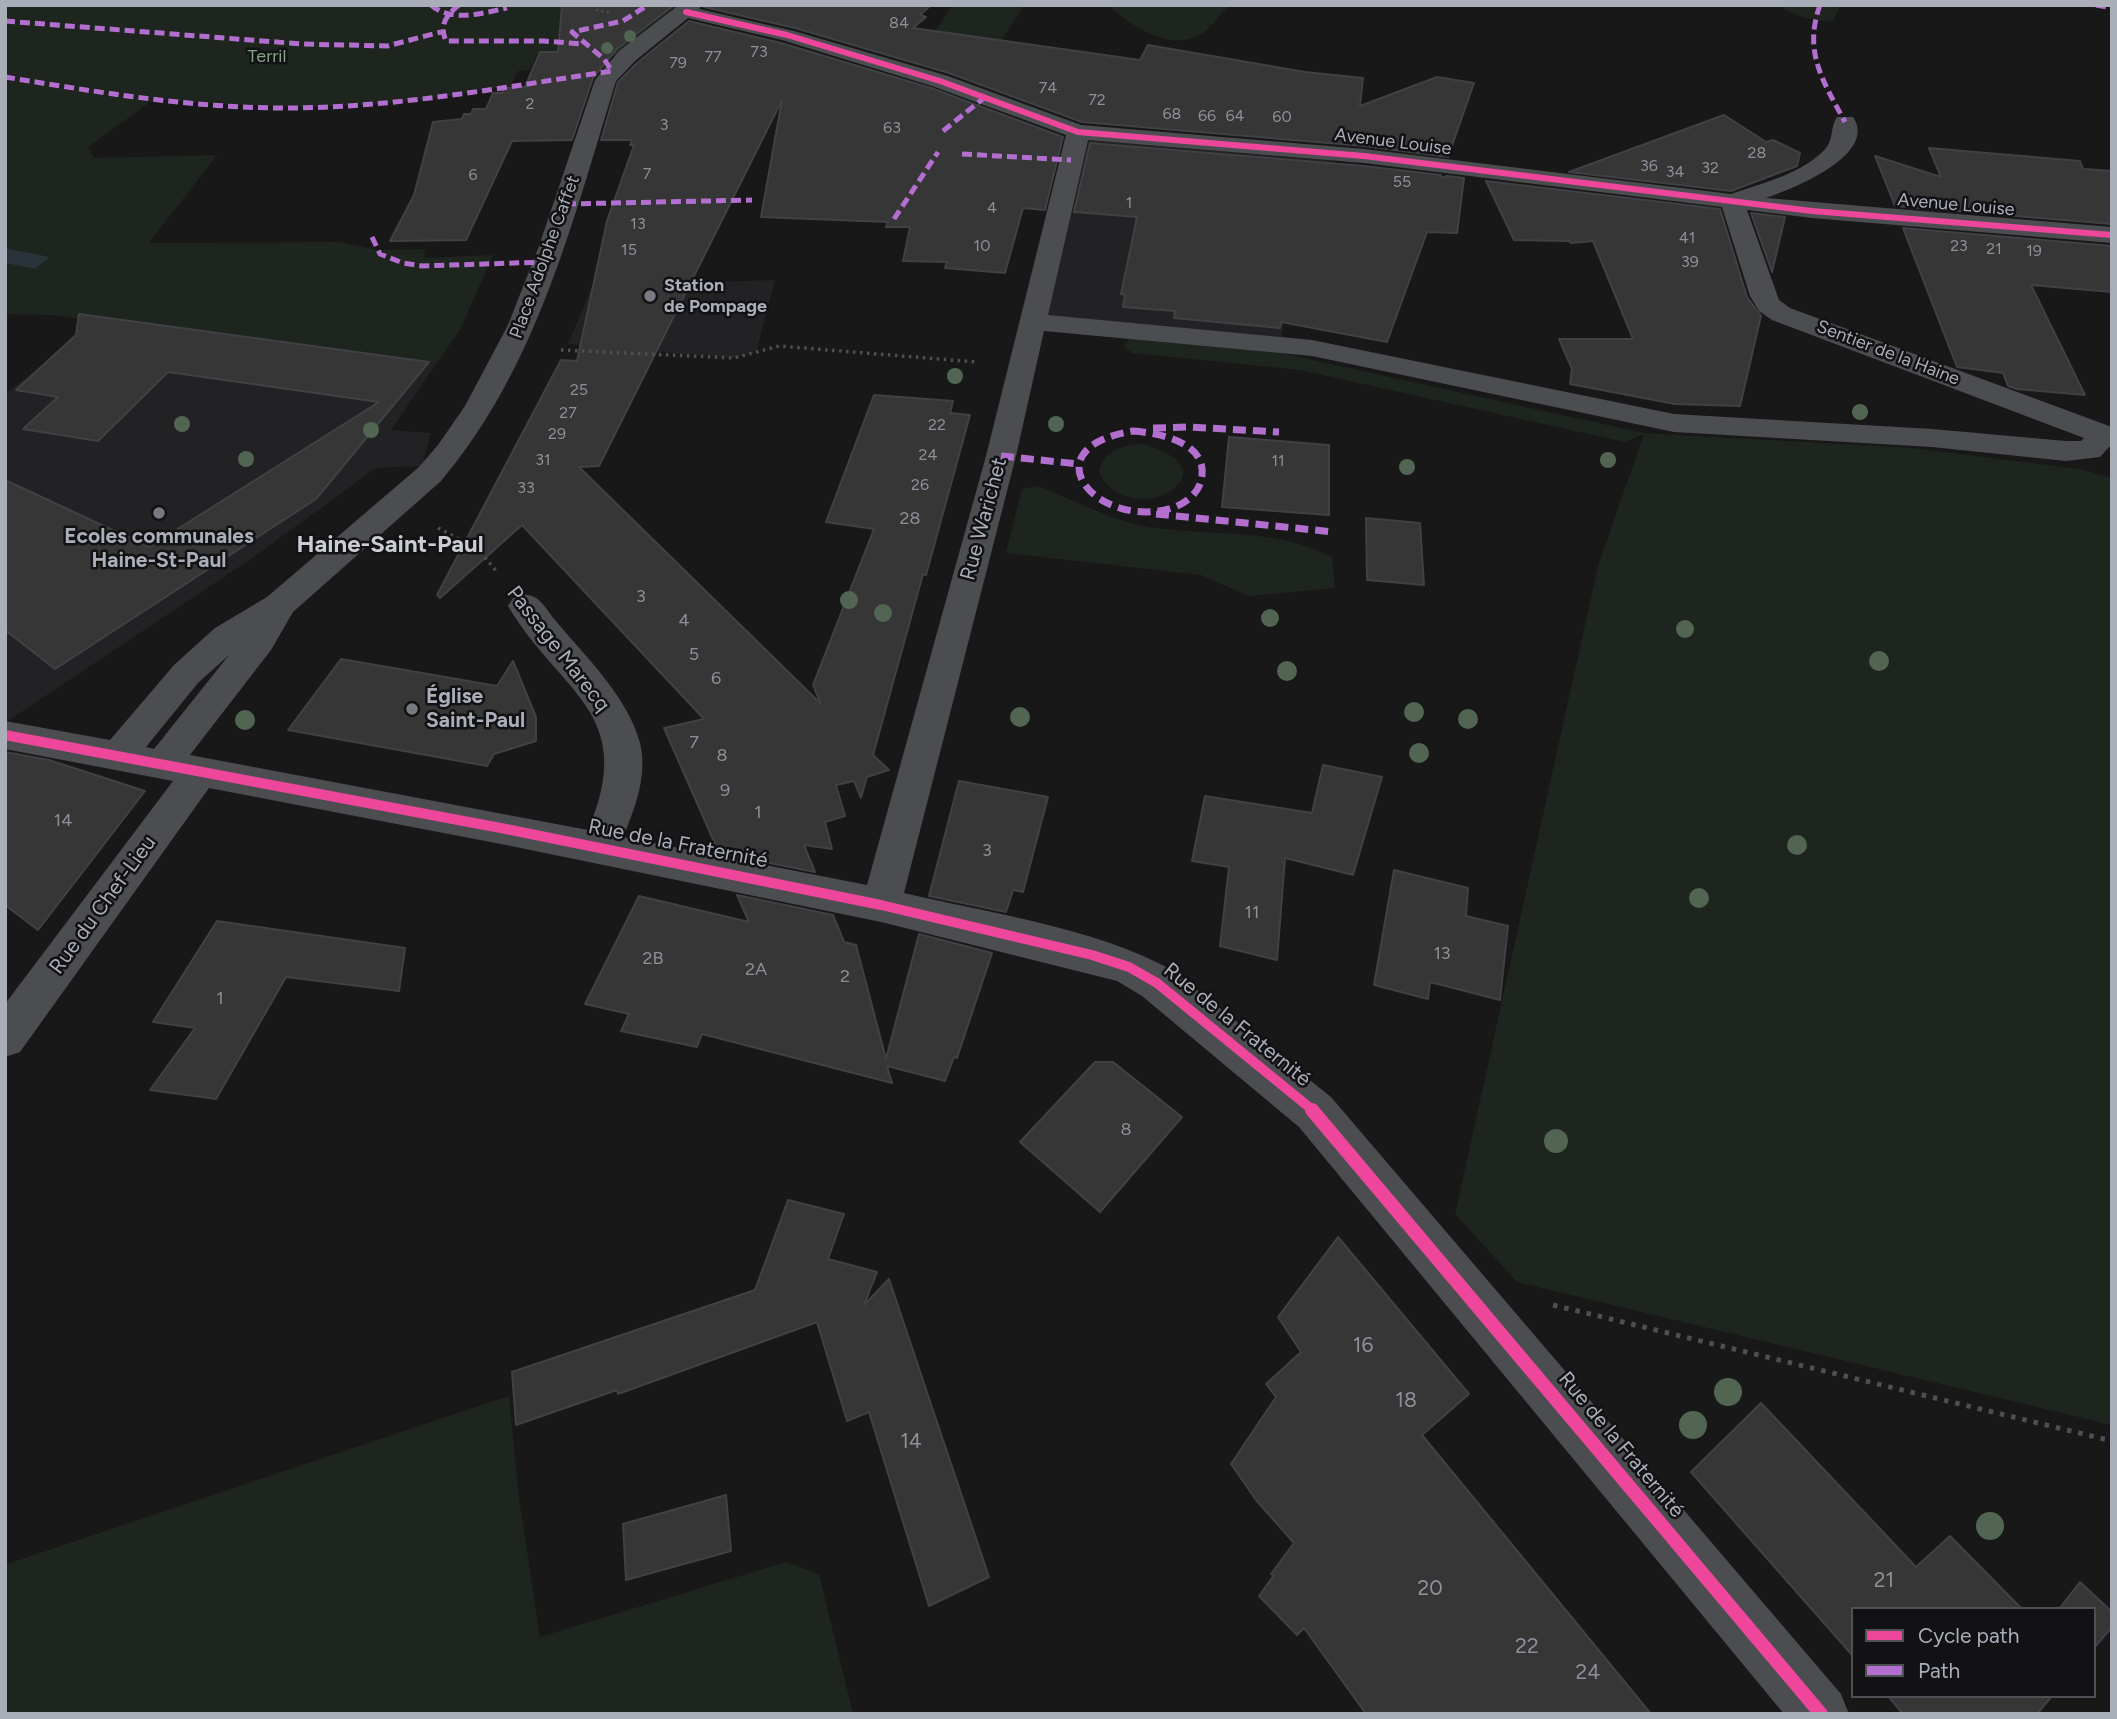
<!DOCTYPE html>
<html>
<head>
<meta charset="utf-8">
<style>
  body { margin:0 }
  #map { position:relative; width:2117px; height:1719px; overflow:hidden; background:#181818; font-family:Figtree,sans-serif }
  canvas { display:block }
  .frame { position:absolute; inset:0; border:7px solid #aaaeb9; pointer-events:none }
  .legend { position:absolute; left:1851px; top:1607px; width:245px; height:91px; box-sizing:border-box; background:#121214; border:2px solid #4f5056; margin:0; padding:9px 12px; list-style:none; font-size:21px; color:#aaaeb9 }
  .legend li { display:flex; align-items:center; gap:14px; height:35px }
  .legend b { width:35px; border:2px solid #4f5056 }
</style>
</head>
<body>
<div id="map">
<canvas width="2117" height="1719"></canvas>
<div class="frame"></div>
<ul class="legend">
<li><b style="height:9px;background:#ed469a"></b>Cycle path</li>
<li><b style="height:9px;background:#b36fd0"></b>Path</li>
</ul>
</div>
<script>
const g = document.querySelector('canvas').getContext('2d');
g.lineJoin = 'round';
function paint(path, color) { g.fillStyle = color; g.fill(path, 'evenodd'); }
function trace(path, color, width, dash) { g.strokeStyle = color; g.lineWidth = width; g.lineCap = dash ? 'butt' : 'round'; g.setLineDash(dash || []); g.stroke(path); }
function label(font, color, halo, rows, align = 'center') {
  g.font = font + ' Figtree,sans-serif'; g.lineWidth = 5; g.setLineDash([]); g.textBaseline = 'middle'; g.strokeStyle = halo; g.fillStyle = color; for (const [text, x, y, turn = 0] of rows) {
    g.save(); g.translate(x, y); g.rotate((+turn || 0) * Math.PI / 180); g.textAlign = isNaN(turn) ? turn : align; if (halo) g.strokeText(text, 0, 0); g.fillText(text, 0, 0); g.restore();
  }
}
paint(new Path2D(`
  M1077,135L1332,152L1331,164L1286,303L1281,344L1031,322Z
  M775,280L756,352L734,358L568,344L592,286Z
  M97,323L436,364L391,430L431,433L422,466L376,468L251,559L5,723V394Z`), '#222224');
paint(new Path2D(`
  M5,5H692L627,56L537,54L530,70L518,71L510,86C474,91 439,99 403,102C320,110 238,107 156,98L88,147L94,158L217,155L149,243L339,242L378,250L425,249L424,258L493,255L460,330L436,364L50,315L5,314V263L35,269L50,257L5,248Z
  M952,5H1024L991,56L919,58Z
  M1108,5H1230C1221,13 1212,26 1203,33C1170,54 1132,26 1108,5Z
  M1783,5H1841L1832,22L1805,18L1785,10Z
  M1130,339L1281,353L1644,433L1912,448L2080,469L2112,478V1425L1517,1282L1455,1214L1598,566L1644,434L1625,442L1300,370L1132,353L1124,346Z
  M1140,444C1161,447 1204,467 1172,490C1148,507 1108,499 1099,471C1105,450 1121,446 1140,444Z
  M1038,486C1069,498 1108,518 1138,525C1202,538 1274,525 1332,558L1335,588L1249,596L1201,575L1006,553L1022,489Z
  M509,1396L519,1498L540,1637L786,1562L819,1574L853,1714H5L7,1564Z`), '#1e251f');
paint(new Path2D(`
  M5,248L50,257L35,269L5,263Z`), '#2b333a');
const building = new Path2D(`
  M562,5H674L617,49L593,78L572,140L512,141L466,240L390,241L414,195L433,122L462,119L464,114H471L473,109H486L493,93H502L504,88L525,87L540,52H558Z
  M704,5H931L920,15L926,17L913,28L1140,60L1148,45L1305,72L1363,78L1360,106L1437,77L1474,83L1448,157L1364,146L1082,122L949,73L795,28L704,7Z
  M689,21L781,43L931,88L1063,137L1045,210L1023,208L1005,273L945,268L947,262L903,261L910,227H886L888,222L761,217L782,100L599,466L579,467L821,704L813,685L874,529L826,522L874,395L953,401L950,413L970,415L926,575L923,574L873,755L889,770L867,777L861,798L854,781L836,785L845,816L825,822L832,849L804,845L815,872L719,853L664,728L704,719L522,525L440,598L437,595L561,360L577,361L607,221L634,145H630L632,140H601L618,82L637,63Z
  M1724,115L1766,142L1773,140L1800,153L1797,166L1731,191L1569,172Z
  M1090,143L1364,166L1441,175L1440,178L1447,176L1464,178L1457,233L1427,232L1387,342L1281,322L1280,328L1174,318L1175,311L1123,307L1125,295L1121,294L1137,217L1074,212Z
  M1929,148L2080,161L2083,169L2112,171V224L1895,206L1875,156L1941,177Z
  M1486,181L1720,209L1747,297L1761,316L1740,406L1675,404L1570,384L1572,369L1559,339H1633L1593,241L1571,243L1569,241L1514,240Z
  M1751,213L1785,217L1772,272Z
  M1903,228L2112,246V292L2031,285L2085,395L2017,389L2008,386L2003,373L1957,367Z
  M79,314L429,362L316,499L55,669L5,630V480L149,547L379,402L168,372L98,441L23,429L58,397L16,390L76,335Z
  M1229,437L1329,445V515L1222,507Z
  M1366,518L1420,523L1424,585L1367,580Z
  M341,659L497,686L513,661L536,717V741L494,754L487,766L288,730Z
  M5,752L49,760L145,791L38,930L5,905Z
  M1323,765L1382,777L1353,875L1285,858L1277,960L1220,946L1229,867L1192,861L1205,796L1312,813Z
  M959,781L1048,797L1023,892L1013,890L1006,912L929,896Z
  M1394,870L1468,888L1466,916L1508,926L1500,1000L1430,982L1428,999L1374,985Z
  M737,895L833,915L844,942L856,945L886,1059L919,934L992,953L957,1058L954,1057L945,1081L887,1066L892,1083L702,1034L697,1047L621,1031L629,1014L585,1004L639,896L749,922Z
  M217,921L405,948L399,991L286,977L216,1099L150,1090L195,1028L153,1022Z
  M1095,1062H1113L1182,1117L1100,1212L1020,1142Z
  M788,1200L844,1214L828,1259L877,1272L864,1305L889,1279L989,1577L929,1606L869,1412L847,1421L817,1322L618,1394L617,1390L516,1425L512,1372L755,1290Z
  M1338,1237L1469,1394L1422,1435L1651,1714H1366L1304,1628L1297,1635L1259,1596L1274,1575L1271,1574L1294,1543L1256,1500L1231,1464L1276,1397L1266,1384L1301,1352L1278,1317Z
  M1761,1403L1916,1567L1950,1536L2022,1609H1853V1656L1691,1472Z
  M726,1495L731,1551L626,1580L623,1524Z
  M2080,1582L2112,1612V1627L2094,1648V1609H2059Z
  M1888,1696H2052L2037,1714H1903Z`);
paint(building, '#363637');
trace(building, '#404144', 2);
trace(new Path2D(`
  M596,10L612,13`), '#4e4f53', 2.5, [2, 3.5]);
trace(new Path2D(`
  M561,350L734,358L779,346L976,362
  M438,528L478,549L497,572`), '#4e4f53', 3.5, [2.5, 4.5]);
trace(new Path2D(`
  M1553,1305L2112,1441`), '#4e4f53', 5, [4.5, 7]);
paint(new Path2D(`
  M679,5H702L699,9L794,31L948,76L1081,125L1364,149L1731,194C1762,183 1803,174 1826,148C1834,138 1830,127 1837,117H1853C1879,155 1790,190 1766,198L2112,227V243L1812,218L1747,210L1779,300L1790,308L2112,427V447H2109L2100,457L2066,461L1932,447L1674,432L1312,356L1044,331L1016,456L904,893C989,913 1096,928 1172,970L1331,1097L1841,1694L1849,1714H1784L1299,1127L1142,996L1117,981L881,922L506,845L209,788L20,1052L5,1057V1004L173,781L5,749V721L110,740L174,665L215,628L267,597L419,467L438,445L465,406L508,325L539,246L595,80L619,51ZM688,18L782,40L932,86L1066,135L986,456L867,885L623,837C635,809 648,774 640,743C628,697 585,656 555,620C549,613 542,600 534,597C526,593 521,595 513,598L508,606C559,693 639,712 588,830L190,755L271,650L293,612L441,481C537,368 573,220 616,81L635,61ZM1088,140L1364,163L1722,207L1750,296L1759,311L1772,320L2084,438L2081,441H2066L1932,429L1674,414L1312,340L1048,315ZM229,655L154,749L146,747L198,683Z`), '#4c4d51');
trace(new Path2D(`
  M431,5C452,23 482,13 507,8
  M459,5C446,15 439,25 446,41H544L582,44
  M1820,5C1803,52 1823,81 1845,122
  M2096,5L2112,8
  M5,21L302,44L387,46L441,32
  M5,77C97,92 191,108 285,108C395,108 504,87 612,71L604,59L572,32L623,21L648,5
  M943,131L985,97
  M962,154L1071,160
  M566,204L752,200
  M894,219L938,152
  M372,237L380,254L403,263L422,266L546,262`), '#b36fd0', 5, [10, 5]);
trace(new Path2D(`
  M1153,428L1190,427L1279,432
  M1133,431C1160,433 1211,443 1201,481C1198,493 1187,502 1175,507C1100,533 1025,449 1133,431Z
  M1001,456L1079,464
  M1156,514L1334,532`), '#b36fd0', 7, [13, 7]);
trace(new Path2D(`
  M686,12L787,35L940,81L1078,132L1364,156L1812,211L2112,235`), '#ed469a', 6);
trace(new Path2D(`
  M5,735L506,829L881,905L1092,955L1129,967L1157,983L1315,1112`), '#ed469a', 10);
trace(new Path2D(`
  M1312,1110L1821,1714`), '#ed469a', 14);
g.fillStyle = '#526553';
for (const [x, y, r] of [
  [630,36,6],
  [607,48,6],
  [955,376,8],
  [1860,412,8],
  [182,424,8],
  [1056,424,8],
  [371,430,8],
  [246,459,8],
  [1608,460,8],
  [1407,467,8],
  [849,600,9],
  [883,613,9],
  [1270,618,9],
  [1685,629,9],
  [1879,661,10],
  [1287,671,10],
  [1414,712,10],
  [1020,717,10],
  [1468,719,10],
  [245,720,10],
  [1419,753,10],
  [1797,845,10],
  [1699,898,10],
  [1556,1141,12],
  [1728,1392,14],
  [1693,1425,14],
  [1990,1526,14]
]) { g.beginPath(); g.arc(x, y, r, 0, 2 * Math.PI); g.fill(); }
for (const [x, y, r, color] of [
  [650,296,7,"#777a81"],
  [159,513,7,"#777a81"],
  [412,709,7,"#777a81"]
]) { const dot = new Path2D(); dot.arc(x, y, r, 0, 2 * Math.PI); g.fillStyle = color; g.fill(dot); trace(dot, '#121214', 2.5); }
label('16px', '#8d9098', null, [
  ["84",899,23],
  ["73",759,52],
  ["77",713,57],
  ["79",678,63],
  ["74",1048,88],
  ["72",1097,100],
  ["2",530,104],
  ["68",1172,114],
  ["66",1207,116],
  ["64",1235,116],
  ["60",1282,117],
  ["3",664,125],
  ["63",892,128],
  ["28",1757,153],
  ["36",1649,166],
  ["32",1710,168],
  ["34",1675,172],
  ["7",647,174],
  ["6",473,175],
  ["55",1402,182],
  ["1",1129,203],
  ["4",992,208],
  ["13",638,224],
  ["41",1687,238],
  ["10",982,246],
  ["23",1959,246],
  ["21",1994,249],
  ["15",629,250],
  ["19",2034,251],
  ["39",1690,262],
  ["25",579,390],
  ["27",568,413],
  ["22",937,425],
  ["29",557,434],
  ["24",928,455],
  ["31",543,460],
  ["11",1278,461],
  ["26",920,485],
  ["33",526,488]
]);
label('18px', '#81a483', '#121214', [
  ["Terril",267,57]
]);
label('18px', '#aaaeb9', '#121214', [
  ["Avenue Louise",1393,142,7],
  ["Avenue Louise",1956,205,5],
  ["Place Adolphe Caffet",545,257,-70],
  ["Sentier de la Haine",1888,353,21]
]);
label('bold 18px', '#aaaeb9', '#121214', [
  ["Station",664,286],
  ["de Pompage",664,307]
], 'left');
label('18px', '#8d9098', null, [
  ["28",910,519],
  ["3",641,597],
  ["4",684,621],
  ["5",694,655],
  ["6",716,679],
  ["7",694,743],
  ["8",722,756],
  ["9",725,791],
  ["1",758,813],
  ["14",63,821],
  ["3",987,851],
  ["11",1252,913],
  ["13",1442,954],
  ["2B",653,959],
  ["2A",756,970],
  ["2",845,977],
  ["1",220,999],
  ["8",1126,1130]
]);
label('21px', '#aaaeb9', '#121214', [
  ["Rue Warichet",984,519,-75],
  ["Passage Marecq",558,649,52],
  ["Rue de la Fraternité",678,844,11],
  ["Rue du Chef-Lieu",103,905,-54],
  ["Rue de la Fraternité",1237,1025,39],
  ["Rue de la Fraternité",1621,1445,50]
]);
label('bold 21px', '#aaaeb9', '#121214', [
  ["Ecoles communales",159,537],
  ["Haine-St-Paul",159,561],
  ["Église",426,697,"left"],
  ["Saint-Paul",426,721,"left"]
]);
label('21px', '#8d9098', null, [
  ["16",1363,1346],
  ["18",1406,1401],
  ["14",911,1442],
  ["21",1884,1581],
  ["20",1430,1589],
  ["22",1527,1647],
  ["24",1588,1673]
]);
label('bold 24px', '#cbcdd5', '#121214', [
  ["Haine-Saint-Paul",390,545]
]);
</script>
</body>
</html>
